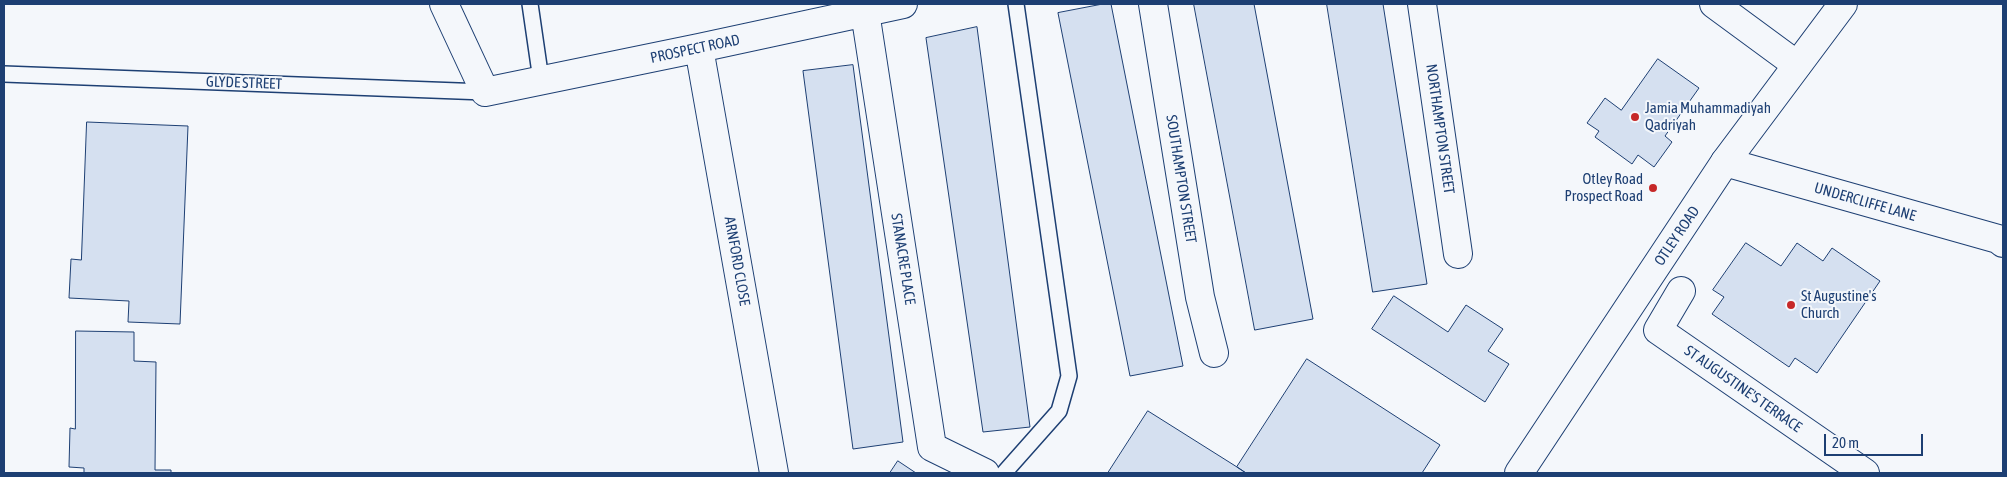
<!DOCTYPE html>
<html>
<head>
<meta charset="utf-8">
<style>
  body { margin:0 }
  #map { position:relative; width:2007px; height:477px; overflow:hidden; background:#f4f7fb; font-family:"Asap Condensed",sans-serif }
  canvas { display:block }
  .frame { position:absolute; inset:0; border:5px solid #1d3f73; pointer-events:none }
  .scale { position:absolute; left:1824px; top:434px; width:99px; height:22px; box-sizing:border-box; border:2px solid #1d3f73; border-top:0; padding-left:6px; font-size:15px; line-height:18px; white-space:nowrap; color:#1d3f73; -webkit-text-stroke:4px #f4f7fb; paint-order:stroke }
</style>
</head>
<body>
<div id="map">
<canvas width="2007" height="477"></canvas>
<div class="frame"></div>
<div class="scale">20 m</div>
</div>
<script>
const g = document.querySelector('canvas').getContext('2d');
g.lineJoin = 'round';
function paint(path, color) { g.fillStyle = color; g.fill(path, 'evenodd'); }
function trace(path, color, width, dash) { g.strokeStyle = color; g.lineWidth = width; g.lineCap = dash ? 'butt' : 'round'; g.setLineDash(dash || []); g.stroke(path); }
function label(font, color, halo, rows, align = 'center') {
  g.font = font + ' "Asap Condensed",sans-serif'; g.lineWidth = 4; g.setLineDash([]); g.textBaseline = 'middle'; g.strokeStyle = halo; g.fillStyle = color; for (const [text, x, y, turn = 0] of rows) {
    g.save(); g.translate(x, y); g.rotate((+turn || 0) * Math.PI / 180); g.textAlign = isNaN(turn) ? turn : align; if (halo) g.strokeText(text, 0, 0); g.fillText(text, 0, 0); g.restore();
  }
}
const building = new Path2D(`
  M1103,4H1111L1183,366L1130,376L1058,13Z
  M1194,4H1254L1313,319L1255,330Z
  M1327,4H1383L1427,284L1373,292Z
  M977,27L1030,427L983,432L926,38Z
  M1658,59L1699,88L1665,136L1672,142L1654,167L1638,155L1632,164L1595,137L1599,131L1587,123L1605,98L1621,110Z
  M853,65L903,442L853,449L803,71Z
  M87,122L188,126L180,324L128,322L129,301L69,298L71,259L81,260Z
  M1746,243L1781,266L1797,243L1823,261L1832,248L1880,281L1817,373L1795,358L1789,367L1712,314L1724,297L1713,290Z
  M1394,296L1448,332L1466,305L1503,329L1488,351L1509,364L1485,402L1372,329Z
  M76,331L134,332V361L156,362L155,470H171V473H84V468L69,467L70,428L75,429Z
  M1307,359L1440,445L1422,473H1246L1237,467Z
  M1148,411L1237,467L1246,473H1108Z
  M898,461L916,473H890Z`);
paint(building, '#d5e0f0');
trace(building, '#1d3f73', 1);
const service = new Path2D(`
  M530,4L541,80
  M4,74L485,92
  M1004,473L1059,411L1069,376L1016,4`);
const minor = new Path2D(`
  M444,4L485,92L699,48L903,4
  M1153,4L1200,297L1214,353
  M1422,4L1458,254
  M1714,4L1797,65
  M865,12L932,447L985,473
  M699,48L774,473
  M1725,162L1998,239L2003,243
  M1681,291L1658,330L1865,473`);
const primary = new Path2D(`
  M1519,473L1725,162L1843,4`);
trace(service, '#1d3f73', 18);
trace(minor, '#1d3f73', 30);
trace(primary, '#1d3f73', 30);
trace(service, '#f4f7fb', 15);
trace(minor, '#f4f7fb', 28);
trace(primary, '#f4f7fb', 28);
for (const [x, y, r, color] of [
  [1635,117,5,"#c62828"],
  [1653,188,5,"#c62828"],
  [1791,305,5,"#c62828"]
]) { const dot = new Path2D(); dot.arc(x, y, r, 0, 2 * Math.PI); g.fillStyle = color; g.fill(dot); trace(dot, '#f4f7fb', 2); }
label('15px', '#1d3f73', '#f4f7fb', [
  ["PROSPECT ROAD",695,49,-12],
  ["GLYDE STREET",244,83,2],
  ["NORTHAMPTON STREET",1440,129,82],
  ["SOUTHAMPTON STREET",1181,179,81],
  ["UNDERCLIFFE LANE",1865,202,16],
  ["OTLEY ROAD",1677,236,-56],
  ["STANACRE PLACE",903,259,81],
  ["ARNFORD CLOSE",737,261,80],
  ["ST AUGUSTINE'S TERRACE",1743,389,35]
]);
label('15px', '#1d3f73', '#f4f7fb', [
  ["Jamia Muhammadiyah",1645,108],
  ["Qadriyah",1645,125],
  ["Otley Road",1643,179,"right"],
  ["Prospect Road",1643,196,"right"],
  ["St Augustine's",1801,296],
  ["Church",1801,313]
], 'left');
</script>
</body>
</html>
